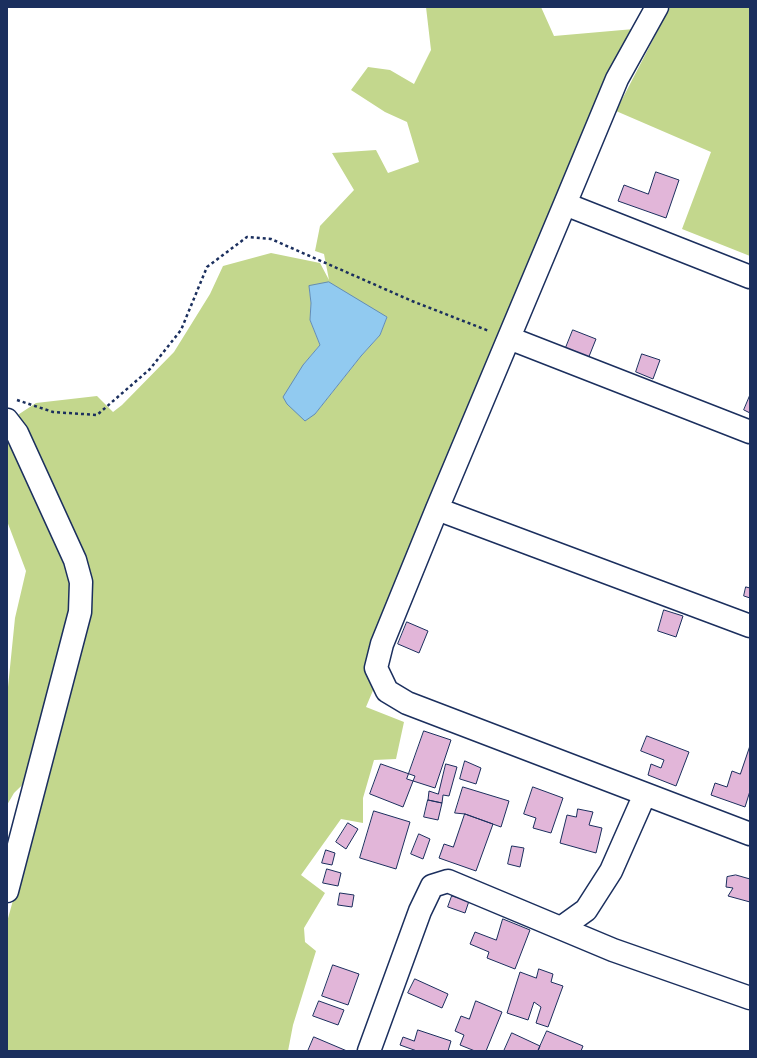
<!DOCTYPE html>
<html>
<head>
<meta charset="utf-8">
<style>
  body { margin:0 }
  #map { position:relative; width:757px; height:1058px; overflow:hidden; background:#fff; font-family:Itim,sans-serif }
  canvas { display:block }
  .frame { position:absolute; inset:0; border:8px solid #1b2f5e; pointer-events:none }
</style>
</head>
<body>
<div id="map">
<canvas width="757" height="1058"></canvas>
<div class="frame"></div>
</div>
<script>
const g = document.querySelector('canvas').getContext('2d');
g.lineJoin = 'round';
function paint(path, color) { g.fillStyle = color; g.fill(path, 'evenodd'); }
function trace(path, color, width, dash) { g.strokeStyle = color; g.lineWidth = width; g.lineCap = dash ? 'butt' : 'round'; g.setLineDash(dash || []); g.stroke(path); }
paint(new Path2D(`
  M426,7H541L554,36L634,29L530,257L460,428L367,655L374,688L366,707L404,722L396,759L374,760L363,798V823L341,819L301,875L325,893L304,928L305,942L316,951L293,1025L288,1051H7V922L53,755L14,793L7,805V689L8,687L15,618L26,571L7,521V422L36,403L97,396L113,412L122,405L174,352L210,294L223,266L271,253L320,263L329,280L324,254L315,251L320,226L354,190L332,153L376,150L388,173L419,162L407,122L385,112L351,90L368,67L390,70L414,84L431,50ZM309,287L387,317L380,335L361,356L315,414L303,365L320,345L310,320L311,303Z
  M670,7H750V256L682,229L711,152L616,111Z`), '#c3d78d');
const water = new Path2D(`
  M329,282L387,317L380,335L361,356L315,414L305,421L287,404L283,397L303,365L320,345L310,320L311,303L309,286Z`);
paint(water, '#91caf0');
trace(water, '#628cb6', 1);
const building = new Path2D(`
  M656,172L679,180L666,218L618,201L624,185L648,194Z
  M573,330L596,339L588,359L565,350Z
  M642,354L660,360L653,379L636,372Z
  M750,395V413L744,410Z
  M746,587L750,588V598L744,596Z
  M664,610L683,616L676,637L658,631Z
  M407,622L428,631L419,653L398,644Z
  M424,731L451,740L435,788L407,779Z
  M647,736L689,752L676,786L648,775L651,764L661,768L664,760L641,751Z
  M750,746V791L745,807L711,795L715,783L727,787L732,771L740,774Z
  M465,761L481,768L476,784L460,779Z
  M381,764L415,776L403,807L370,794Z
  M446,764L457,767L449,796L443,795L442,803L428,800L429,791L438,794Z
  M463,787L509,801L501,827L465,814L455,813Z
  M533,787L563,798L551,833L533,828L536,818L524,814Z
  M428,800L442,803L438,820L424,817Z
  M578,809L593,812L589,825L602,828L596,853L560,843L567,815L576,817Z
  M374,811L410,822L396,869L360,858Z
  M465,814L493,824L476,871L439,858L444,844L453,847Z
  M348,823L358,829L346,849L336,842Z
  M419,834L430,839L423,859L411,854Z
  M512,846L524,848L520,867L508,864Z
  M326,850L335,853L332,865L322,863Z
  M327,869L341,873L338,886L323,883Z
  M736,875L750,879V902L728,896L733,888L726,887L727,877Z
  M340,893L354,895L352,907L338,905Z
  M452,896L469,901L465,913L448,907Z
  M503,919L530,930L515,969L487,958L489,952L470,944L475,932L496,940Z
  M333,965L359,974L348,1005L322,996Z
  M539,969L553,974L551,982L563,986L548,1027L536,1023L541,1007L534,1002L528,1020L507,1013L520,972L536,978Z
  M415,979L448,994L442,1008L408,993Z
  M319,1001L344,1010L338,1025L313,1016Z
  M476,1001L502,1012L486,1051H475L460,1045L464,1035L455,1031L461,1016L469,1019Z
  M418,1030L451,1041L448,1051H417L400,1045L403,1037L414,1041Z
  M547,1031L583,1046L581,1051H538Z
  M512,1033L540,1046L538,1051H504Z
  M314,1037L347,1051H308Z`);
paint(building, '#e2b6d9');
trace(building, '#1b2f5e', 1);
const minor = new Path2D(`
  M657,7L617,79L565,204L437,509L382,644L376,668L387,691L407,703L750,834
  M565,204L750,277
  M509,338L750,432
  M7,420L17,433L75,560L81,582L80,612L7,891
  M437,509L750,626
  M561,928L586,910L611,871L645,794
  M369,1051L420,911L432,886L448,881L613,950L750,998`);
trace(minor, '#1b2f5e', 25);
trace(new Path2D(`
  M17,400L53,412L97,415L150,369L181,330L207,267L247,237L271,239L412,301L489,331`), '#1b2f5e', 2.5, [3, 3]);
trace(minor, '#fff', 22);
</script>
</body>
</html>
